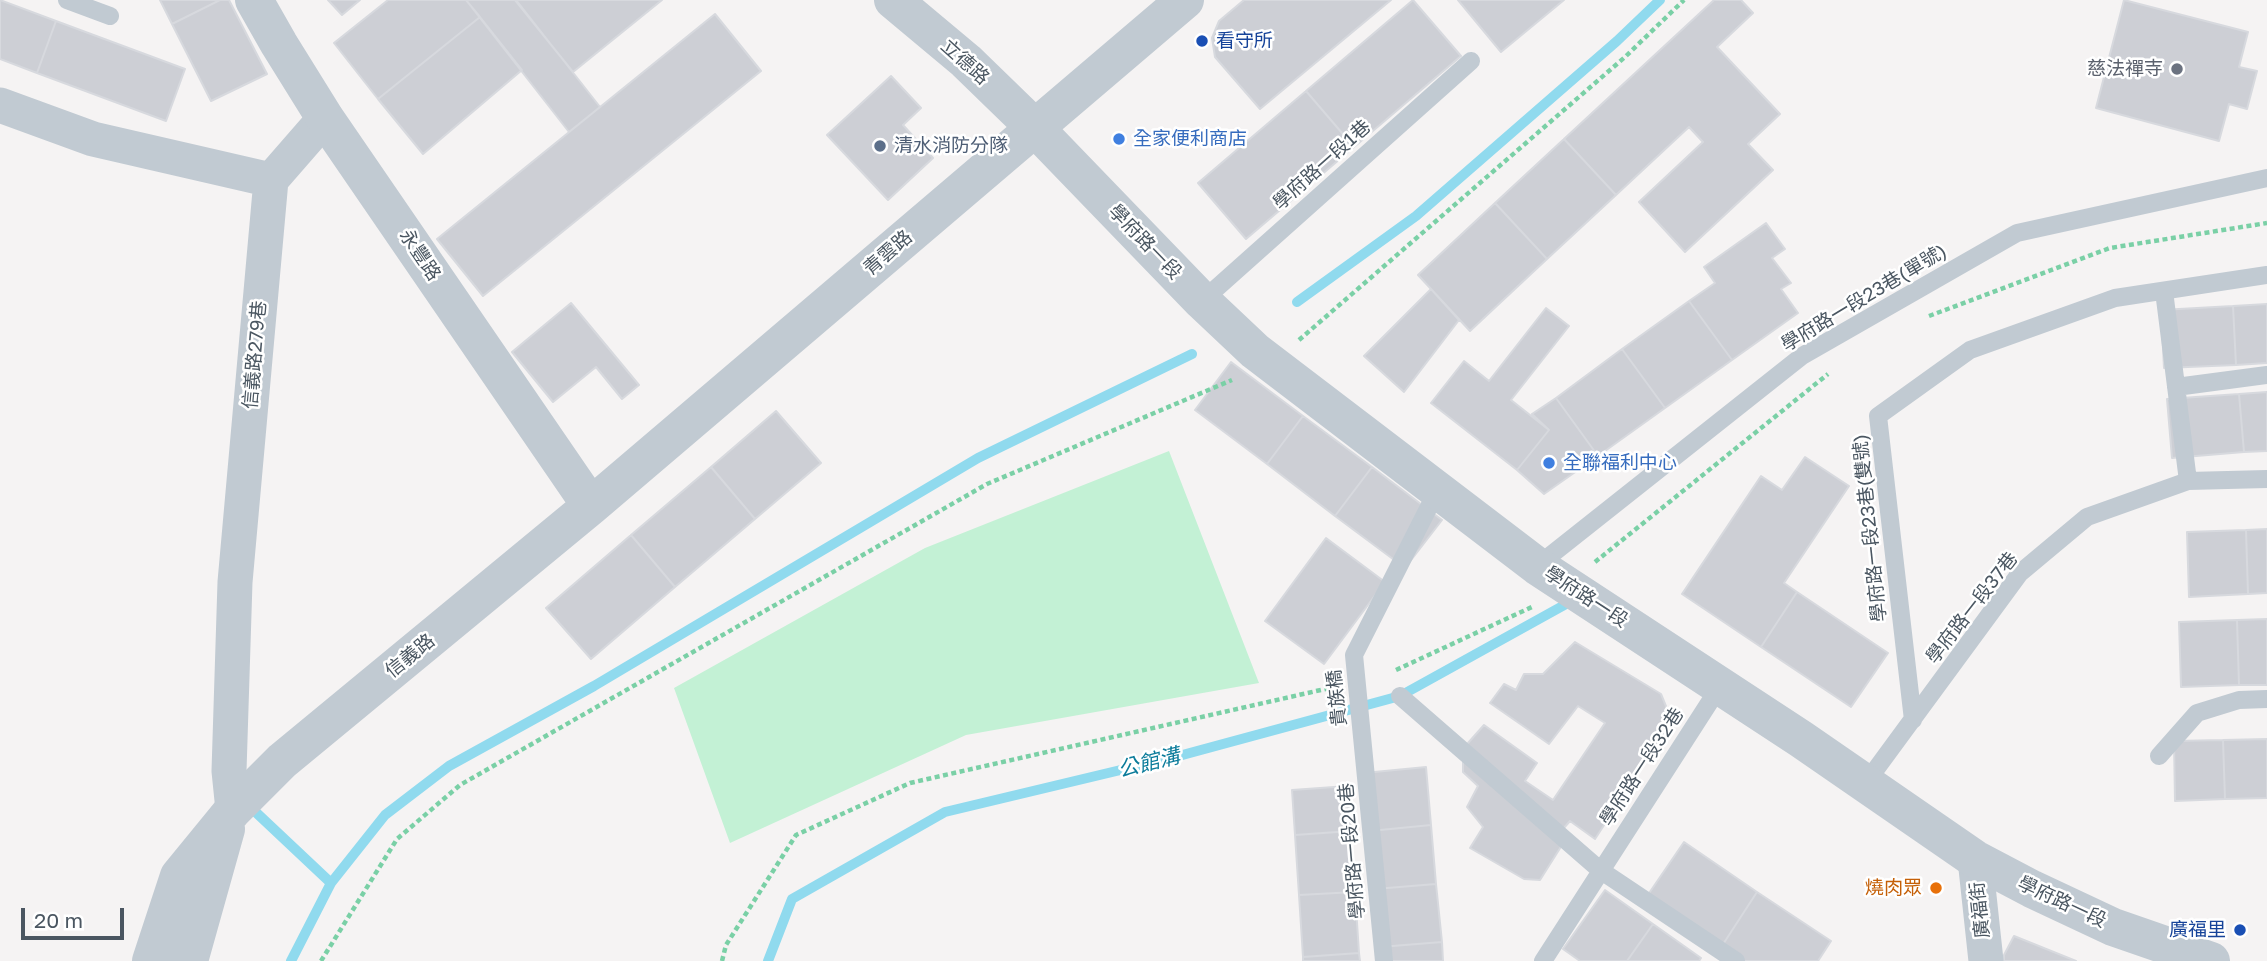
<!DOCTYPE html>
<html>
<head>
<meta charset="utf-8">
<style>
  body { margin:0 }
  #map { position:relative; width:2267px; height:961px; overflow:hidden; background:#f5f3f3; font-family:"Golos Text",sans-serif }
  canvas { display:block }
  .scale { position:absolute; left:21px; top:908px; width:103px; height:32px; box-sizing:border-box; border:4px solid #4a5661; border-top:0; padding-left:9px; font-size:21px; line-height:24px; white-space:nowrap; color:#4a5661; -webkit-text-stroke:5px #fff; paint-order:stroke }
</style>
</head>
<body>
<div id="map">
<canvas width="2267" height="961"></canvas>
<div class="scale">20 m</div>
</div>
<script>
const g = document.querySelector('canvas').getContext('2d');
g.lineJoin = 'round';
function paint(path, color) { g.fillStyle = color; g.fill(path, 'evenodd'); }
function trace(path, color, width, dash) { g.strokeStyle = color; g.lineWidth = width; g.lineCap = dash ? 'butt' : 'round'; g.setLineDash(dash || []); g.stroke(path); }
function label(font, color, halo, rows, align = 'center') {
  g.font = font + ' "Golos Text","Noto Sans TC",sans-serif'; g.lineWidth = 5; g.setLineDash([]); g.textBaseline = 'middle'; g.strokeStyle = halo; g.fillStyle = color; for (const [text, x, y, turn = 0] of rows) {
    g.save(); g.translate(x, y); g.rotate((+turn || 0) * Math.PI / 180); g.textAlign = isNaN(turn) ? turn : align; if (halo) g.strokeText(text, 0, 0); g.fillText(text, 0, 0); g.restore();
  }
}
paint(new Path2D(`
  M1169,451L1259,683L966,735L730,843L674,688L925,548Z`), '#c3f1d5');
trace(new Path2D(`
  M1297,302L1416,216L1617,41L1660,0
  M246,803L331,883
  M291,961L331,883L385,815L449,766L594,686L978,458L1192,354
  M768,961L792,899L945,812L1175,757L1400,696L1568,603`), '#90daee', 10);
const building = new Path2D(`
  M0,0L56,21L37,73L0,59Z
  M160,0H220L172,24Z
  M220,0H229L267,74L211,101L172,24Z
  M328,0H360L342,15Z
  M388,0H466L480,17L378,99L334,43Z
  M466,0H516L600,107L569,132Z
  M515,0H662L573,72Z
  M1244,0H1391L1260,109L1215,57L1212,38L1219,21Z
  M1413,0L1461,56L1354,147L1306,91Z
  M1458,0H1564L1501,52Z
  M1714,0H1741L1753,13L1717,47L1780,114L1748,144L1773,170L1685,252L1639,202L1703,142L1689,127L1616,195L1564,139Z
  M2124,0L2248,32L2239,67L2257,71L2247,109L2229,104L2219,141L2096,108Z
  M715,14L761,71L483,296L437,239Z
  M480,17L522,70L423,154L378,99Z
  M56,21L185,69L166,121L37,73Z
  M891,76L921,108L903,125L933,158L888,200L827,135Z
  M1306,91L1354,147L1246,239L1198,183Z
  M1564,139L1616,195L1547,259L1495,203Z
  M1495,203L1547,259L1470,331L1418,275Z
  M1766,223L1785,249L1772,258L1791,283L1781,289L1798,313L1732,360L1689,301L1715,283L1704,267Z
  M1431,289L1459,320L1404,392L1364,356Z
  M1689,301L1732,360L1665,408L1622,349Z
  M571,303L639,385L622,399L596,367L553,402L512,352Z
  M2267,304V363L2236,365L2233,306Z
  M2233,306L2236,365L2164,368L2161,310Z
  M1546,308L1569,326L1511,400L1549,430L1517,470L1431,403L1464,361L1489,381Z
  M1622,349L1665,408L1598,456L1556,398Z
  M1231,362L1303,416L1267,464L1195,410Z
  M2267,392V451L2244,452L2239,394Z
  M2239,394L2244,452L2172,458L2167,399Z
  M1556,398L1598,456L1544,494L1517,470L1549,430L1532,414Z
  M776,411L821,463L755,519L711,467Z
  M1303,416L1372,467L1335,516L1267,464Z
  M1805,457L1849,486L1784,583L1797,592L1761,647L1682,594L1761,476L1782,490Z
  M711,467L755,519L675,587L631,535Z
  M1372,467L1442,520L1405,568L1335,516Z
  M2267,529V593L2248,594L2246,530Z
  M2246,530L2248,594L2189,597L2187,532Z
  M631,535L675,587L591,659L546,608Z
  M1326,538L1385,582L1324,664L1265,621Z
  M1797,592L1888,653L1851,707L1761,647Z
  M2267,619V685H2239L2237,620Z
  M2237,620L2239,685L2181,687L2179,622Z
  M1575,642L1661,694L1672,721L1595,839L1570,821L1563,829L1569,834L1540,880L1524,879L1470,848L1483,827L1467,807L1478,786L1463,772V754L1468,743L1484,725L1537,763L1525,781L1553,800L1605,723L1578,706L1549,744L1490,703L1504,684L1516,690L1524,674H1543Z
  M2267,739V798L2225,799L2223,740Z
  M2223,740L2225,799L2175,801L2174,741Z
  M1426,767L1431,825L1370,831L1364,773Z
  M1348,786L1351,831L1295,835L1292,790Z
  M1431,825L1436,884L1375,889L1370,831Z
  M1351,831L1355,892L1299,895L1295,835Z
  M1684,842L1757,892L1718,952L1643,902Z
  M1436,884L1442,942L1380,947L1375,889Z
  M1605,890L1653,924L1627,961H1580L1563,949Z
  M1355,892L1359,953L1303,957L1299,895Z
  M1757,892L1831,941L1818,961H1731L1718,952Z
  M1653,924L1701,958L1699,961H1627Z
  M2014,936L2076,961H2004V955Z
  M1442,942L1443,961H1382L1380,947Z
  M1359,953L1360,961H1303V957Z`);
paint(building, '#cdcfd5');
trace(building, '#d7d9de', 2);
trace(new Path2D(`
  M1929,316L2110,248L2267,223
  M1299,340L1625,57L1684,0
  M1595,562L1828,374
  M1396,670L1534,606
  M321,961L397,839L460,785L987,484L1232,380
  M722,961L726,945L796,835L910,783L1334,687`), '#7ad0a6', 4.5, [5, 3.5]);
trace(new Path2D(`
  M67,0L110,16
  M2164,291L2188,481
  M1202,301L1471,61
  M2176,387L2267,375
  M1537,566L1802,356L2017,233L2267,178
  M1400,696L1600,870L1736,961
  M1913,720L1878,416L1970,350L2115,298L2267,275
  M2159,756L2197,713L2239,700L2267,699
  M1865,784L2020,573L2087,517L2188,481L2267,479
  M1384,961L1354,655L1438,489
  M1543,961L1720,686`), '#c1cad2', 18);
trace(new Path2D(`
  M0,105L93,139L271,180
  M271,180L325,118
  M233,810L229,771L235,582L271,180
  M1975,859L1986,961`), '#c1cad2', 35);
trace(new Path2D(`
  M254,0L279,44L325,118L591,506
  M893,0L966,61L1034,127L1202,301L1255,351L1537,566L1801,739L1975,859L2032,889L2113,927L2211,961
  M151,961L179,876L233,810L282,761L591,506L1185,0
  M189,961L226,829`), '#c1cad2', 38);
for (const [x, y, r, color] of [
  [1202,41,7,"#1a4fb4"],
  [2177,69,7,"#6b7280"],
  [1119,139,7,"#3f7fe0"],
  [880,146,7,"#5c6f8a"],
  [1549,463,7,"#3f7fe0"],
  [1936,888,7,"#e8710a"],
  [2240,930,7,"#1a4fb4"]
]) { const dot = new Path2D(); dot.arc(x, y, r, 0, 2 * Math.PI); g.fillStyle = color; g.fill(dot); trace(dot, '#fff', 2.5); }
label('19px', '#164399', '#fff', [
  ["看守所",1216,41],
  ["廣福里",2226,930,"right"]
], 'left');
label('19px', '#4a5661', '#fff', [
  ["立德路",965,62,42],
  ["學府路一段1巷",1322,165,-42],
  ["學府路一段",1145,242,46],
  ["青雲路",888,253,-41],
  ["永豐路",420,255,56],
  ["學府路一段23巷(單號)",1864,298,-31],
  ["信義路279巷",255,355,-85],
  ["學府路一段23巷(雙號)",1870,528,-96],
  ["學府路一段",1586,597,33],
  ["學府路一段37巷",1972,608,-52],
  ["信義路",410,656,-39],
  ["貴族橋",1337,698,-96],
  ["學府路一段32巷",1642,767,-57],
  ["學府路一段20巷",1352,851,-95],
  ["學府路一段",2062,902,25],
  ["廣福街",1980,910,-96]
]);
label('19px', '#5b616d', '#fff', [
  ["慈法禪寺",2163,69]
], 'right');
label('19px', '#366cbe', '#fff', [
  ["全家便利商店",1133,139],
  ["全聯福利中心",1563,463]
], 'left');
label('19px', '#4e5e75', '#fff', [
  ["清水消防分隊",894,146]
], 'left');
label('19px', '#c56008', '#fff', [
  ["燒肉眾",1922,888]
], 'right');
label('italic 21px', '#0c7c9b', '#fff', [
  ["公館溝",1149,763,-14]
]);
</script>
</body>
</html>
